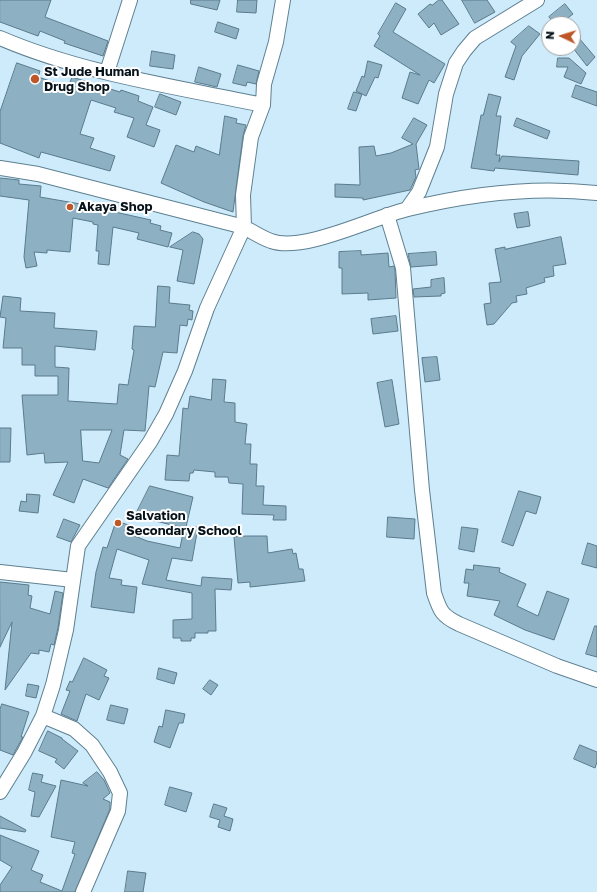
<!DOCTYPE html>
<html>
<head>
<meta charset="utf-8">
<style>
  body { margin:0 }
  #map { position:relative; width:597px; height:892px; overflow:hidden; background:#ceebfb; font-family:"Golos Text",sans-serif }
  canvas { display:block }
  .north { position:absolute; left:541px; top:16px; width:40px; height:40px; box-sizing:border-box; background:#fff; border:1px solid #9ba0a3; border-radius:50%; rotate:274deg; font-size:11px; font-weight:700; line-height:16px; text-align:center; color:#061219 }
  .north::after { content:''; display:block; margin:auto; width:14px; height:18px; background:#bd5728; clip-path:polygon(50% 0,100% 100%,50% 72%,0 100%) }
</style>
</head>
<body>
<div id="map">
<canvas width="597" height="892"></canvas>
<div class="north">N</div>
</div>
<script>
const g = document.querySelector('canvas').getContext('2d');
g.lineJoin = 'round';
function paint(path, color) { g.fillStyle = color; g.fill(path, 'evenodd'); }
function trace(path, color, width, dash) { g.strokeStyle = color; g.lineWidth = width; g.lineCap = dash ? 'butt' : 'round'; g.setLineDash(dash || []); g.stroke(path); }
function label(font, color, halo, rows, align = 'center') {
  g.font = font + ' "Golos Text",sans-serif'; g.lineWidth = 4; g.setLineDash([]); g.textBaseline = 'middle'; g.strokeStyle = halo; g.fillStyle = color; for (const [text, x, y, turn = 0] of rows) {
    g.save(); g.translate(x, y); g.rotate((+turn || 0) * Math.PI / 180); g.textAlign = isNaN(turn) ? turn : align; if (halo) g.strokeText(text, 0, 0); g.fillText(text, 0, 0); g.restore();
  }
}
const building = new Path2D(`
  M0,0H51L45,17L108,41L103,56L64,43L65,41L40,31L38,36L0,22Z
  M191,0H220L217,10L191,4Z
  M238,0H257L256,13L237,12Z
  M439,0H442L459,24L441,35L434,23L429,28L418,14L430,4L432,5Z
  M462,0H487L495,12L475,23Z
  M396,3L406,9L393,32L445,64L434,83L429,80L418,104L402,98L410,72L420,75L374,46L380,36L378,34Z
  M565,4L573,14L560,24H555L549,17Z
  M218,22L239,29L236,39L215,32Z
  M529,26L540,34L522,56L514,80L505,77L516,46L511,42Z
  M573,31L595,57L587,66L573,48Z
  M152,51L175,55L173,69L150,66Z
  M558,58H569L586,73L581,84L564,77L568,67H557Z
  M368,61L382,65L378,78L375,77L366,96L356,91L362,76L364,77Z
  M17,63L40,71L38,77L68,87L72,77L120,92L121,90L139,96L138,101L153,107L146,125L160,130L154,147L127,137L134,118L114,112L116,108L91,100L80,134L94,138L90,148L115,156L110,171L41,152L39,158L0,143V112Z
  M238,65L259,71L256,84L247,82L246,86L233,83Z
  M199,67L221,74L217,87L195,82Z
  M576,85L597,92V106L572,97Z
  M354,92L362,94L356,111L348,109Z
  M160,94L181,102L176,115L155,107Z
  M489,94L501,97L496,116H501L496,155H500L499,162L502,156L579,161L578,175L495,168L494,171L471,168L481,115H483Z
  M225,116L237,119L236,123L246,125L243,136L233,212L204,202L161,183L176,145L194,152L196,146L219,155Z
  M414,118L427,125L416,144L419,169L415,170L416,177L410,190L363,200V198L335,197V184L360,185L359,147L374,146L376,156L391,153L413,144L402,138Z
  M517,118L550,131L547,139L514,126Z
  M0,178L19,180V184L41,186L40,197L115,210V212L151,220L150,223L161,226L160,230L172,233L168,247L137,239L139,233L113,227L109,265L98,264L99,251H96L98,225L93,224V222L73,218L70,252L47,250V253L34,252L37,266L26,268L24,257L29,200L0,196Z
  M528,212L530,226L517,228L514,214Z
  M193,232L199,234L203,239L194,284L177,281L183,250L170,247Z
  M561,237L566,264L553,266L554,276L544,278L545,282L526,288L527,294L516,296L517,302L512,303L494,324L487,325L484,304L491,303L489,283L501,282L495,249L505,247V249Z
  M361,251V255L388,253L389,267L394,266L395,270L396,298L368,300V293L342,294V268H339V252Z
  M436,252L437,265L411,267L408,254Z
  M444,278L445,293L441,294V296L414,297L413,289L431,287V280Z
  M158,286L170,287L169,303L190,305L189,310L193,311L192,320L188,319L187,326L180,325L177,353L163,352L155,387L149,386L145,431L124,430L120,455L128,459L108,488L83,479L74,503L53,495L68,462L45,463L44,453L27,455L22,395H58V376H35V365H22V348H3L6,318L0,317L3,296L21,298L20,311L55,313L54,328L97,331L95,350L55,346V367L69,368L68,401L117,404L119,384L128,385L134,350L132,349L134,326L155,327ZM81,430H112L99,463L83,461Z
  M396,316L398,331L373,334L371,319Z
  M437,357L440,380L425,382L422,358Z
  M213,379L226,380L224,402L235,403V422L247,424L245,444H251L250,464H257L256,486H264L263,505L286,506V520H273L274,515L242,514L243,484L229,483L228,477H215V472L194,470L193,473H190L189,481L165,480L167,455L179,456L183,408L188,409L190,396L211,400Z
  M392,380L399,424L385,427L377,383Z
  M0,428H11L10,462H0Z
  M150,486L193,497L186,527H198L192,561L172,558L166,580L201,586L202,577L232,579L231,590L215,589L216,631H208V633H195V638H191V641H181V638H173V620L192,619V593L142,584L149,560L117,549L109,578L122,580L121,585L137,587L134,613L91,607L96,572L103,547L107,548L116,521L132,526L130,534L147,541L180,548L184,528L135,516Z
  M519,491L541,497L536,514L526,511L513,546L502,542Z
  M27,494L40,495L38,513L19,511L21,501L26,502Z
  M388,517L415,519L414,539L387,537Z
  M64,519L80,525L71,542L57,537Z
  M462,527L478,529L474,552L459,549Z
  M247,536H267L268,553L292,549L293,554L296,553L299,569H303L305,581L250,587V582L238,583L234,537Z
  M588,543L597,546V568L582,564Z
  M474,565L500,568L499,572L526,584L517,606L538,616L547,591L569,599L554,640L525,630L494,615L500,601L467,596L469,583H464L466,569L473,570Z
  M0,582L29,585L28,595L32,596L30,608L50,614L55,591L63,593L58,628L54,645L51,644L49,652L39,650V654L31,653L5,690L12,622L0,647Z
  M595,626H597V657L586,654Z
  M84,658L107,670L104,676L109,678L99,700L86,694L77,721L61,714L70,691L66,690L70,681L72,682Z
  M159,668L177,673L174,684L157,679Z
  M210,680L218,685L211,695L203,689Z
  M28,684L39,686L36,698L26,696Z
  M2,704L29,712L21,737H23L13,755L0,750V710Z
  M111,705L128,709L124,724L107,720Z
  M166,710L185,714L183,723H179L170,748L154,742L159,726L162,727Z
  M48,731L62,738V739L78,751L64,769L55,762L57,759L39,751Z
  M580,745L597,752V762L595,768L574,759Z
  M97,772L104,780L110,793L103,799L110,802V809L75,892H0V885L12,867L0,860V835L39,851L31,870L43,875L40,882L62,891L75,854L72,853L75,842L51,837L61,780L88,786L83,783Z
  M33,773L43,775L41,782L56,786L39,817L31,816L35,792L29,790Z
  M170,787L192,793L186,812L165,805Z
  M214,804L227,808L224,816L233,819L230,831L218,827L220,820L210,817Z
  M0,816L26,830L25,832L0,828Z
  M128,871L146,873L143,892H125Z`);
paint(building, '#8db0c3');
trace(building, '#5a7b8c', 1);
const minor = new Path2D(`
  M0,38C81,73 176,87 263,105
  M107,72L130,0
  M0,168L38,174L244,227C253,232 262,238 271,241C303,253 374,217 408,209C469,194 534,186 597,193
  M407,209L419,192L437,147L446,94L456,63L464,51L475,38L537,0
  M387,215L403,268L422,490L434,593C440,611 442,616 459,624L557,666L597,680
  M0,572L73,580
  M43,716L74,729L92,745L110,772L120,793L118,811L83,892
  M0,792L24,753L43,716L53,685L66,630L78,546L150,442L166,414L185,371L207,308L244,227L243,195L251,137L263,105L264,84L276,42L283,0`);
trace(minor, '#5e8091', 16);
trace(minor, '#fff', 14);
for (const [x, y, r, color] of [
  [35,79,5,"#bd5728"],
  [70,207,4,"#bd5728"],
  [118,523,4,"#bd5728"]
]) { const dot = new Path2D(); dot.arc(x, y, r, 0, 2 * Math.PI); g.fillStyle = color; g.fill(dot); trace(dot, '#fff', 1.5); }
label('bold 13px', '#061219', '#fff', [
  ["St Jude Human",44,72],
  ["Drug Shop",44,87],
  ["Akaya Shop",78,207],
  ["Salvation",126,516],
  ["Secondary School",126,531]
], 'left');
</script>
</body>
</html>
